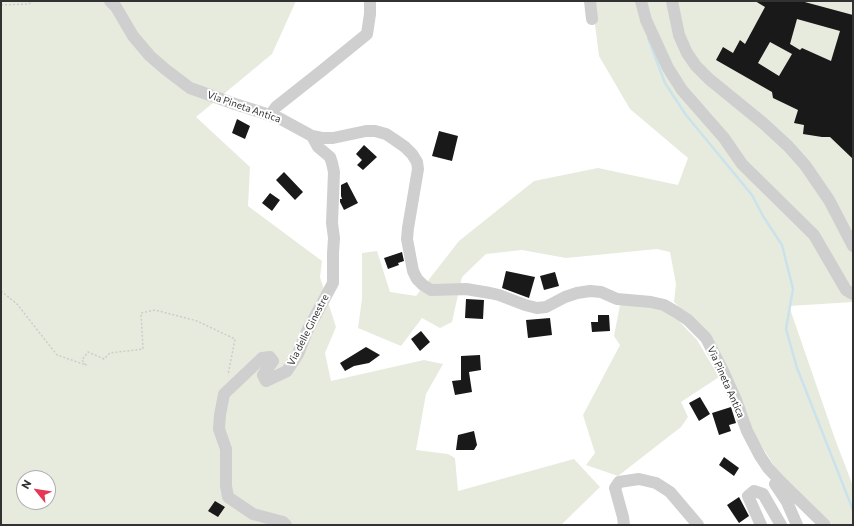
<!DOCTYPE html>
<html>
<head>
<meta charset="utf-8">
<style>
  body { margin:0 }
  #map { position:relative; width:854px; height:526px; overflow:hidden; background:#fff; font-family:Commissioner,sans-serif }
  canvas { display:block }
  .frame { position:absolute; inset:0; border:2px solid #323232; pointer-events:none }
  .north { position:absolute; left:16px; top:470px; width:40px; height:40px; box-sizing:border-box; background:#fff; border:1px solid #adadad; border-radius:50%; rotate:300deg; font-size:11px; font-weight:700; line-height:16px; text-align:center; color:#323232 }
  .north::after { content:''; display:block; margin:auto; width:14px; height:18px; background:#e53856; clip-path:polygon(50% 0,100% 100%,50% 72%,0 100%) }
</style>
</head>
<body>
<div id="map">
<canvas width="854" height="526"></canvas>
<div class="frame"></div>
<div class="north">N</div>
</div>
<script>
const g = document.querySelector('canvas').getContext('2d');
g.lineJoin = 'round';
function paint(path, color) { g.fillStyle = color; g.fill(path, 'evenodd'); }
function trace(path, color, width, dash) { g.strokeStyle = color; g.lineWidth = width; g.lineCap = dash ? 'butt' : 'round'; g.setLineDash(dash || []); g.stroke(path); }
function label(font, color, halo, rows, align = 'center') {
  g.font = font + ' Commissioner,sans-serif'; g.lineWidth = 4; g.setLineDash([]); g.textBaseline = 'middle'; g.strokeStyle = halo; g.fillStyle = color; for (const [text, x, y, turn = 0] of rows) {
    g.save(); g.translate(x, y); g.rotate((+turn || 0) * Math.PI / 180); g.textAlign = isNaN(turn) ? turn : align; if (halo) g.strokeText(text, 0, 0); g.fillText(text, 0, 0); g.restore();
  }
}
paint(new Path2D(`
  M1,1H296L272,54L196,117L250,167L248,206L322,261L320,277L336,327L325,353L331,381L424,360L443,364L426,394L416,450L448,454L455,458L458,491L574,459L600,487L561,525H1ZM24,478H48V502H24Z
  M592,1H853V302L789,306L835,439L853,486V525H833L778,472L749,426L699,325L674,302L676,284L670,252L657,249L566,258L522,250L486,254L462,277L452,322L440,328L422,318L401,346L358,328L362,299V253L377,251L390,292L416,296L459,241L534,181L598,168L678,185L688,158L630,109L599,56Z
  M620,305H647L664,311L678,320L697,340L719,377L681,402L688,417L681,427L618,476L586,465L595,453L583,415L620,345L614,336Z`), '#e6ebde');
trace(new Path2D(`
  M648,38L665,83L686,115L752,195L763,216L782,245L793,289L786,329L797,368L853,510`), '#cbe2eb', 2.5);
paint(new Path2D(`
  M755,1H801L853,15V159L830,137H822L803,134L804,125L794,123L798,110L773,98L772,92L716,60L723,47L733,53L740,40L745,44L765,7ZM797,19L840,31L831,61L802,48L800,50L790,44ZM770,42L792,54L779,76L758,63Z
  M237,119L250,126L245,139L232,133Z
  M439,131L458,136L452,161L432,156Z
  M364,145L377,157L363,170L357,165L362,160L356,154Z
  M284,172L303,192L295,200L276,180Z
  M347,182L358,203L344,210L340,202V199H342L341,196V185Z
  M270,193L280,200L272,211L262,203Z
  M402,252L404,261L398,263L399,265L388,269L384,258Z
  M506,271L535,277L529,298L502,288Z
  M555,272L559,286L544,290L540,276Z
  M466,299L484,300L483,319L465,318Z
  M598,315H609L610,331L592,332L591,322H598Z
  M550,318L552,335L528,338L526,320Z
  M421,331L430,342L420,351L411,339Z
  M366,347L380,355L369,363L354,366L345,371L340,363Z
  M480,355L481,370L469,372L472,392L455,395L452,381L461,380V356Z
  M700,397L710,414L699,421L689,403Z
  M731,407L736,423L729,425L731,431L719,435L712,413Z
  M474,431L477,445L474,450H456L458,435Z
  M724,457L739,468L734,476L719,465Z
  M739,497L749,516L739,523L727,505Z
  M215,501L225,507L218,517L208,511Z`), '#191919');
trace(new Path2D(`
  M1,5L29,4L32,1
  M1,291L17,304L57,355L86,365L82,360L88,352L104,359L110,353L143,349L141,313L155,310L197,321L235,339L228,375`), '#ccc', 1.5, [2, 2]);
trace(new Path2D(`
  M110,1L116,7L133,36L150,56L165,69L190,88L235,104L279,118L312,136L322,138H333L366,131H375L386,134L395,140L405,147L412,154L417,162L418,169L408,228L407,239L413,271L417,279L423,285L431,290L466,289L490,293L499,295L525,305L537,308L546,307L565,297L577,293L590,291L601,292L617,299L651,302L664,305L676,312L688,320L706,338L723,371L736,400L747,431L760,456L768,468L781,482L825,525
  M590,1L592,19
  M641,1L646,20L668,68L682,90L724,138L742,164L814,235L846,290L853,294
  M672,1L679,35L687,53L696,66L709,79L763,123L788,146L805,165L829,200L853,246
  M270,115L276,107L324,69L367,34L370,14V1
  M778,483L775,484L787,502L797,525
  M286,525L283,522L253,514L228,497L226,486V449L219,429L220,415L224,394L262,358L270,357L273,361L263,375L266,381L287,371L298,354L307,331L333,283V253L334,238L332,223L334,172L332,163L330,157L318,147L312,136
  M624,525L623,517L615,488L619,482L639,479L656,483L670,492L698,525
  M761,525L748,496L754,491L763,494L781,525`), '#cfcfcf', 12);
label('10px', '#323232', '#fff', [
  ["Via Pineta Antica",244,107,19],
  ["Via delle Ginestre",308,330,-63],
  ["Via Pineta Antica",726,382,66]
]);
</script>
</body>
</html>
